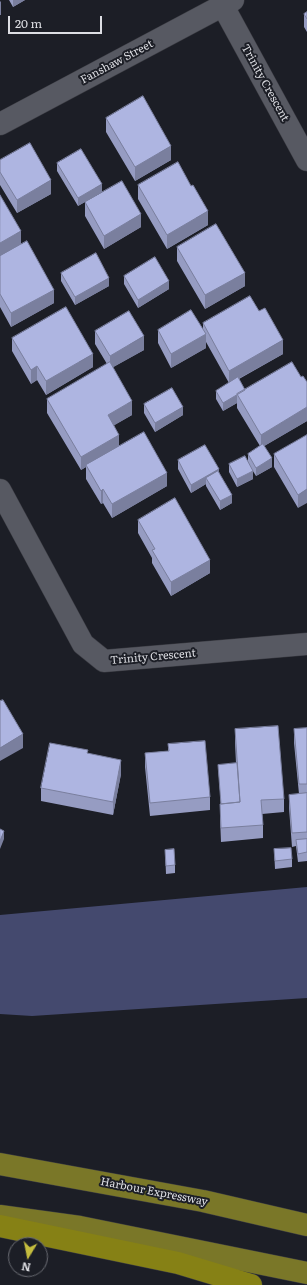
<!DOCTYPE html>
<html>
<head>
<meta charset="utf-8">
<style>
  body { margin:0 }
  #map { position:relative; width:307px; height:1285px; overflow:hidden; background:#1c1e26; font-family:Literata,serif }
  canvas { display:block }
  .north { position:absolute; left:8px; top:1237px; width:40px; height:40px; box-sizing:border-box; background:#1c1e26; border:1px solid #696b72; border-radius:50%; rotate:190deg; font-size:11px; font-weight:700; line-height:16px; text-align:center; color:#dddee3 }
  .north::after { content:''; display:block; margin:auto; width:14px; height:18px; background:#c4bc3e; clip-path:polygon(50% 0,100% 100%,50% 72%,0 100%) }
  .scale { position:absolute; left:8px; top:16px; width:94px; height:18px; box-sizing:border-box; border:2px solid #dddee3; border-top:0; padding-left:5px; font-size:12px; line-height:14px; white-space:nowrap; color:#dddee3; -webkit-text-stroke:3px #1c1e26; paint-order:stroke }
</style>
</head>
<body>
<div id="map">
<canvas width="307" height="1285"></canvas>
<div class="north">N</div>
<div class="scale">20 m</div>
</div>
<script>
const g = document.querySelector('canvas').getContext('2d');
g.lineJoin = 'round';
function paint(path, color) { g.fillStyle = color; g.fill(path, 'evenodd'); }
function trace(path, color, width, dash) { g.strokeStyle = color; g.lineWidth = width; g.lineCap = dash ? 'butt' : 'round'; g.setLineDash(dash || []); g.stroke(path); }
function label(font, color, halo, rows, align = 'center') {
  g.font = font + ' Literata,serif'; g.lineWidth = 4; g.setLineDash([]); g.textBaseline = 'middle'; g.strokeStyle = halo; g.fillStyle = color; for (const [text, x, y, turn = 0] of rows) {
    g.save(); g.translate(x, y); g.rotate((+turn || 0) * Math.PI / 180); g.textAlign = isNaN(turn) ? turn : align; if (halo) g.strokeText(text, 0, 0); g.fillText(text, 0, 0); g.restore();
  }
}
paint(new Path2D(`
  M307,887V998L32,1016L0,1014V915Z`), '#44496e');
const minor = new Path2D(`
  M223,6L307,160
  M0,124L233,0
  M0,490L83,644L104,661L307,644`);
const primary = new Path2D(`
  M0,1164L203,1201L307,1225
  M0,1216L80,1227L307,1273`);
const trunk = new Path2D(`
  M0,1226L178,1263L251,1285`);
trace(minor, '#3a3b42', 23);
trace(primary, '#3a3b42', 23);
trace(trunk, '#3a3b42', 23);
trace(minor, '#575962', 22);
trace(primary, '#7a7728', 22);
trace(trunk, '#868115', 22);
paint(new Path2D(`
  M9,0H25L13,7Z
  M307,12V32L304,27V14Z
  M106,118L171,160L135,181L106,132Z
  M0,160L51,194L17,213L0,185Z
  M57,163L102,192L78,206L57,171Z
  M138,185L208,225L167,249L138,199Z
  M0,195L21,244L54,303L11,327L0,307Z
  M85,202L141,227L104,249L85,216Z
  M177,247L245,286L205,309L177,261Z
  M61,273L109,286L75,305L61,281Z
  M124,276L169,289L138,308L124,284Z
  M203,323L283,354L239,379L245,390L301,377L307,382V421L264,446L272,467L256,476L251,468L253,479L237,487L229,472V464L248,461V454L260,446L237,408V403L223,411L216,399V391L229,383L206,342V348L171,368L158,343V330L203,329Z
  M95,331L144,350L113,367L132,415L114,425L119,446L167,486L112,518L103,503L101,504L86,479V467L81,470L47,413V399L107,364L95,344Z
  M12,338L93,367L46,395L37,380L31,384L12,351Z
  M144,404L183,415L155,432L144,413Z
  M307,435L298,508L274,467V454Z
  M178,460L219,472L232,503L220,510L206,486V484L191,493L178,469Z
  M138,520L210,573L171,596L152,563V558L138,533Z
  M307,728V861L298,862L296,846L292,847L289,808V795L299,794L294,743V729Z
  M235,729L284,799V812L262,814L263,825V838L221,842L220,818V804H221L218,765L236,763L235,743Z
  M168,744L210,797V810L150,816L145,767V753L168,751Z
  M88,754L121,774L113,815L41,801V788Z
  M274,849L292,859V867L275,869Z
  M165,850L175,865V873L166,874Z`), '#969cc2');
paint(new Path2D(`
  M13,0H25L13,7Z
  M1,1V15H0V2Z
  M171,146V160L135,181V167Z
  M51,180V194L17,213V200Z
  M102,184V192L78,206V198Z
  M208,211V225L167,249V235Z
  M141,214V227L104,249V236Z
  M21,231V244L0,257V243Z
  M245,273V286L205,309V295Z
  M109,278V286L75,305V297Z
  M169,281V289L138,308V300Z
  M54,290V303L11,327V313Z
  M206,334V348L171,368V354Z
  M144,336V350L110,369V356Z
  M283,340V354L229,384V371Z
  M93,354V367L46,395V381Z
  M37,366V380L31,384V370Z
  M237,395V403L223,411V403Z
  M132,401V415L108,429V415Z
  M183,407V415L155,432V423Z
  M307,407V421L261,448V435Z
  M119,435V448L86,465V467L81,470V457Z
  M272,458V467L256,476V468Z
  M219,469V477L206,478V484L191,493V485Z
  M253,471V479L237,487V479Z
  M167,473V486L112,518V504Z
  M103,489V503L101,504V491Z
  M307,489V503L298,508V495Z
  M232,495V503L220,510V501Z
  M210,560V573L171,596V582Z
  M23,734V748L0,761V748Z
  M121,760V774L113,815V802Z
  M4,831V839L0,849V841Z`), '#7a7f9e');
const building = new Path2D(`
  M307,12V19L304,14Z
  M143,96L171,146L135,167L106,118Z
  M30,143L51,180L17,200L0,172V160Z
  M81,149L102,184L78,198L57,163Z
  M178,162L191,186L193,185L208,211L167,235L138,185Z
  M122,181L141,214L104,236L85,202Z
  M0,195L21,231L0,243Z
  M216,224L245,273L205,295L177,247Z
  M27,241L54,290L11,313L0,294V256Z
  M96,253L109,278L75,297L61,273Z
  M155,257L169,281L138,300L124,276Z
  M250,296L259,311L265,308L283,340L229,371L203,323Z
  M66,307L93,354L46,381L37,366L31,370L12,338Z
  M191,310L206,334L171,354L158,330Z
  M129,311L144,336L110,356L95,331Z
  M110,362L132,401L108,415L119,435L81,457L47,399Z
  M292,362L301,377L303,376L307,382V407L261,435L237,394Z
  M238,377L245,390L223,403L216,391Z
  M172,388L183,407L155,423L144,404Z
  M144,432L167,473L112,504L103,489L101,491L86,465Z
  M307,435V489L298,495L274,454Z
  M263,444L272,458L256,468L248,454Z
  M205,445L219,469L191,485L178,460Z
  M245,456L253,471L237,479L229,464Z
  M218,471L232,495L220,501L206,478Z
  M175,498L210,560L171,582L152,550L155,549L138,520Z
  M3,700L23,734L0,748V701Z
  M278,726L284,799L261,800L263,825L221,828L220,804L240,802L235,729Z
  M307,728V784H299L294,729Z
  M205,741L210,797L150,803L145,753L169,751L168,744Z
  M50,743L88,750L87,753L121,760L113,802L41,788Z
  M237,763L240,802L221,804L218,765Z
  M307,793V832L292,833L289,795Z
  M0,829L4,831L0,841Z
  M307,839V852L298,854L296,840Z
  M291,848L292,859L275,861L274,849Z
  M174,849L175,865L166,866L165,850Z`);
paint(building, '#aeb5e1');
trace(building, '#7a7f9e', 1);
label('11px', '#dddee3', '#1c1e26', [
  ["Fanshaw Street",117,62,-28],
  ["Trinity Crescent",265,83,61],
  ["Trinity Crescent",153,657,-5],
  ["Harbour Expressway",154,1192,11]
]);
</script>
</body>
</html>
